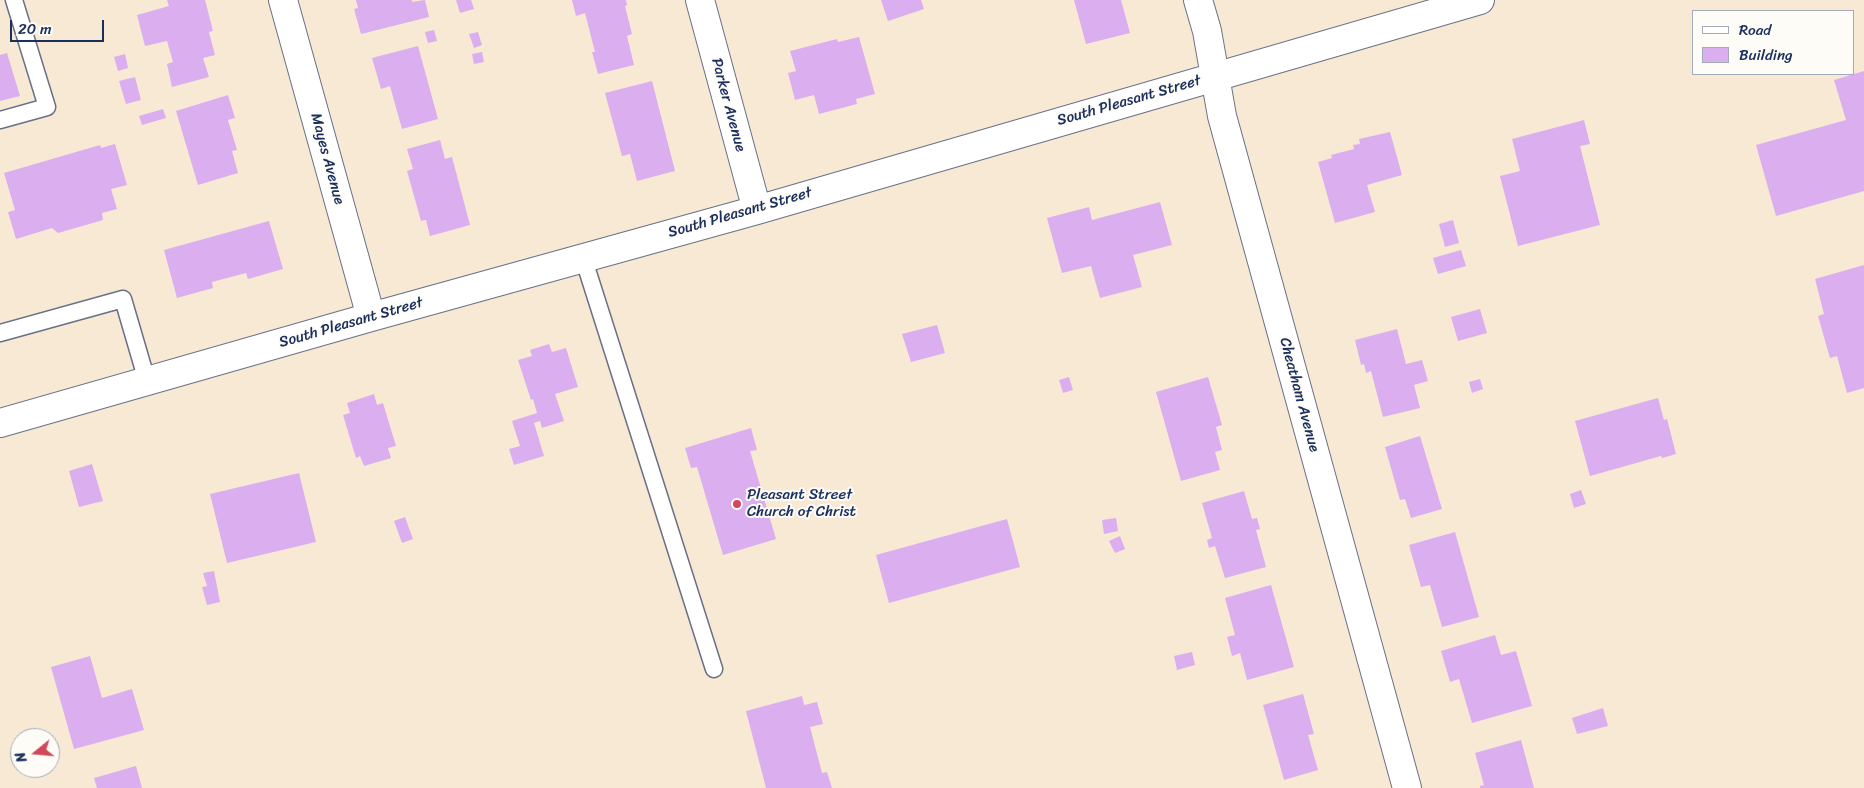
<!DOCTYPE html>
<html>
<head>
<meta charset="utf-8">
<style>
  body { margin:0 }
  #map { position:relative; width:1864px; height:788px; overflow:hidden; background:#f7e9d4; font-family:Sriracha,sans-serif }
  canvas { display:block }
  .legend { position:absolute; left:1692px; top:10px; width:162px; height:65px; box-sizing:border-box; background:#fdfcf7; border:1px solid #a3aaba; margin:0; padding:6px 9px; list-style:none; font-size:15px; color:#1b2f5e }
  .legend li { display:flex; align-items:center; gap:10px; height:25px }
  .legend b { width:25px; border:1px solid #a3aaba }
  .north { position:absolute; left:10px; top:728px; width:50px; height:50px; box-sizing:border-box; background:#fdfcf7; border:1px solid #a3aaba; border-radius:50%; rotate:253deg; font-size:14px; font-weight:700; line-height:20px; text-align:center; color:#1b2f5e }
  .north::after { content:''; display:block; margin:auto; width:18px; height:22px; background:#d1495b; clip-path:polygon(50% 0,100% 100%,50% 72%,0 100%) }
  .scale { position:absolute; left:10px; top:20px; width:94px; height:22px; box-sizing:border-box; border:2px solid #1b2f5e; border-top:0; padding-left:6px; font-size:15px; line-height:18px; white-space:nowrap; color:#1b2f5e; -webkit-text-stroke:4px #fdfcf7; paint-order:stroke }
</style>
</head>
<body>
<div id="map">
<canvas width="1864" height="788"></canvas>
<ul class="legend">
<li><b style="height:6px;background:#fff"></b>Road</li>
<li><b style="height:14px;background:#dbaef0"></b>Building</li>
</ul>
<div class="north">N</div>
<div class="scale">20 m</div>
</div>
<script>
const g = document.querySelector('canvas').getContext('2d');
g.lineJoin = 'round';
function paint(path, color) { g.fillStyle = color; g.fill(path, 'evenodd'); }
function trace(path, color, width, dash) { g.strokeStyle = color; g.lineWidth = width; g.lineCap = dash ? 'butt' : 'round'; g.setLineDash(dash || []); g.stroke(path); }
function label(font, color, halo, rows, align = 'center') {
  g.font = font + ' Sriracha,sans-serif'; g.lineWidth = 4; g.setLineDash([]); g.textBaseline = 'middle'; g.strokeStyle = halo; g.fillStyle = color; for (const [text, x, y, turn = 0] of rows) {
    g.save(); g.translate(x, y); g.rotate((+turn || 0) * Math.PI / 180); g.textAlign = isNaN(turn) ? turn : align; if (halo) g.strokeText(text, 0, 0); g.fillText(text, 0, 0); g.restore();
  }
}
paint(new Path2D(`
  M167,0H205L213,31L209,32L215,55L203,58L209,77L172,87L167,64L173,62L167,41L145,46L137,15L169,6Z
  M356,0H412V2L425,0L429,17L361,34L354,9L358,8Z
  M456,0H471L474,9L460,13Z
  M572,0H626L627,5L625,6L632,34L627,36L634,65L598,74L592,52H595L585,13L576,16Z
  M881,0H921L924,9L888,21Z
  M1074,0H1121L1130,33L1086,44Z
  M434,30L437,41L428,43L425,32Z
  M478,32L482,45L474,48L469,34Z
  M859,37L875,94L856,99L857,104L819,114L814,95L795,100L788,73L796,71L790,51L837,39L838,42Z
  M418,46L438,119L402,129L390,86L381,89L372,58Z
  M482,52L484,62L474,64L472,54Z
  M7,53L20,96L0,101V55Z
  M125,54L128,68L118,71L114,57Z
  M1864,71V191L1776,216L1756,145L1846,120L1834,80Z
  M135,77L141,100L126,104L119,81Z
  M652,81L675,171L637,181L630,154L622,156L605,93Z
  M228,95L235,118L228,120L237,150L232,151L238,173L198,185L176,111Z
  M163,109L166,118L142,125L139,116Z
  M1584,120L1590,144L1580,146L1600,225L1518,246L1500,176L1520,171L1512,139Z
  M1390,132L1402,175L1367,185L1375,212L1335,223L1318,162L1332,158L1331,155L1354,149L1353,145L1360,144L1359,139Z
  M440,140L445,159L452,157L470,225L430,236L426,220L421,221L407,171L413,169L407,149Z
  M115,144L127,185L111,189L117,209L102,213L103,220L58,233L52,228L16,239L8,212L15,210L4,173L100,145L101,148Z
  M1160,202L1172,245L1133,255L1142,287L1100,298L1091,266L1062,273L1047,218L1089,207L1092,220Z
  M1453,220L1459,243L1445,247L1439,224Z
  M269,221L283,269L248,279L246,273L212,282L213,288L177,298L164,250Z
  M1461,250L1466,266L1438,274L1433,258Z
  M1864,265V388L1847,393L1837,356L1830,358L1818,316L1824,314L1815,279Z
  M1480,309L1487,333L1458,341L1451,317Z
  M937,325L945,353L911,362L902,334Z
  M1397,329L1406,364L1422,360L1428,381L1414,385L1420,408L1383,417L1371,371L1366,373L1364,364L1361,365L1355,340Z
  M549,344L552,352L566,348L578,387L555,394L564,421L542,428L540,421L534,423L544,456L514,465L509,449L520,446L512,421L537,413L533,399L531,400L518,360L532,356L530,350Z
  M1069,377L1073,390L1063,393L1059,380Z
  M1208,377L1222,425L1216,427L1222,450L1215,452L1220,470L1181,481L1156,392Z
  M1480,379L1483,389L1472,393L1469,382Z
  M374,394L377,405L383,403L396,446L388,448L391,458L364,466L360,456L356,458L343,415L350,413L347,403Z
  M1658,398L1664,420L1667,419L1676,454L1662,458L1661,456L1590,476L1575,421Z
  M751,428L757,450L750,451L776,539L723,555L697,467L691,468L685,448Z
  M1420,436L1442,509L1411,518L1405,499L1400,500L1385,447Z
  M92,464L103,501L79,507L69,471Z
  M299,473L316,542L227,563L210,494Z
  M1581,490L1586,504L1574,508L1570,494Z
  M1244,491L1252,519L1257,518L1260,529L1256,530L1266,567L1225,578L1215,546L1209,548L1207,540L1212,538L1202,503Z
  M405,517L413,539L402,543L394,521Z
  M1116,518L1118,531L1104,534L1102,520Z
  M1007,519L1020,567L889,603L876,555Z
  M1455,532L1479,617L1442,627L1430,585L1421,587L1409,545Z
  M1120,536L1125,549L1115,553L1109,541Z
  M214,571L220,602L207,605L202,587L207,586L203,573Z
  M1271,585L1294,667L1247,680L1240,653L1232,656L1227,637L1235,635L1225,598Z
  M1495,635L1501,655L1516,651L1532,706L1472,723L1459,679L1450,682L1441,651Z
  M1192,652L1195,665L1177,670L1174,656Z
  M90,656L102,698L132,689L144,730L74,749L51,667Z
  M1303,694L1314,734L1308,735L1318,770L1284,780L1263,705Z
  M802,696L804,705L817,702L823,724L810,727L822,773L827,772L832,788H766L746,711Z
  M1603,708L1608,726L1577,734L1572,718Z
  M1521,740L1534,788H1480V786L1484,785L1475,753Z
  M136,766L142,788H97L94,778Z`), '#dbaef0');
const service = new Path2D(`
  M0,120L47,107L14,0
  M583,257L714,669
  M0,333L123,299L147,381`);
const minor = new Path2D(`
  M283,0L371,317
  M700,0L757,210
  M1198,0L1207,31L1222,116L1407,788
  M0,423L371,317L757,210L1480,0`);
trace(service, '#687087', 19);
trace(minor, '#687087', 30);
trace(service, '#fff', 16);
trace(minor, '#fff', 28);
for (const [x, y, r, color] of [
  [737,504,5,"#d1495b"]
]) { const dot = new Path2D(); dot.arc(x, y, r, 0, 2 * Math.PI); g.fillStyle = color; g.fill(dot); trace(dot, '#fdfcf7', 2); }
label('15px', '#1b2f5e', '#fdfcf7', [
  ["South Pleasant Street",1129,101,-16],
  ["Parker Avenue",728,105,75],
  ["Mayes Avenue",327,159,75],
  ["South Pleasant Street",740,213,-16],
  ["South Pleasant Street",351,323,-16],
  ["Cheatham Avenue",1299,395,75]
]);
label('15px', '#1b2f5e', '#fdfcf7', [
  ["Pleasant Street",747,495],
  ["Church of Christ",747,512]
], 'left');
</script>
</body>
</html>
